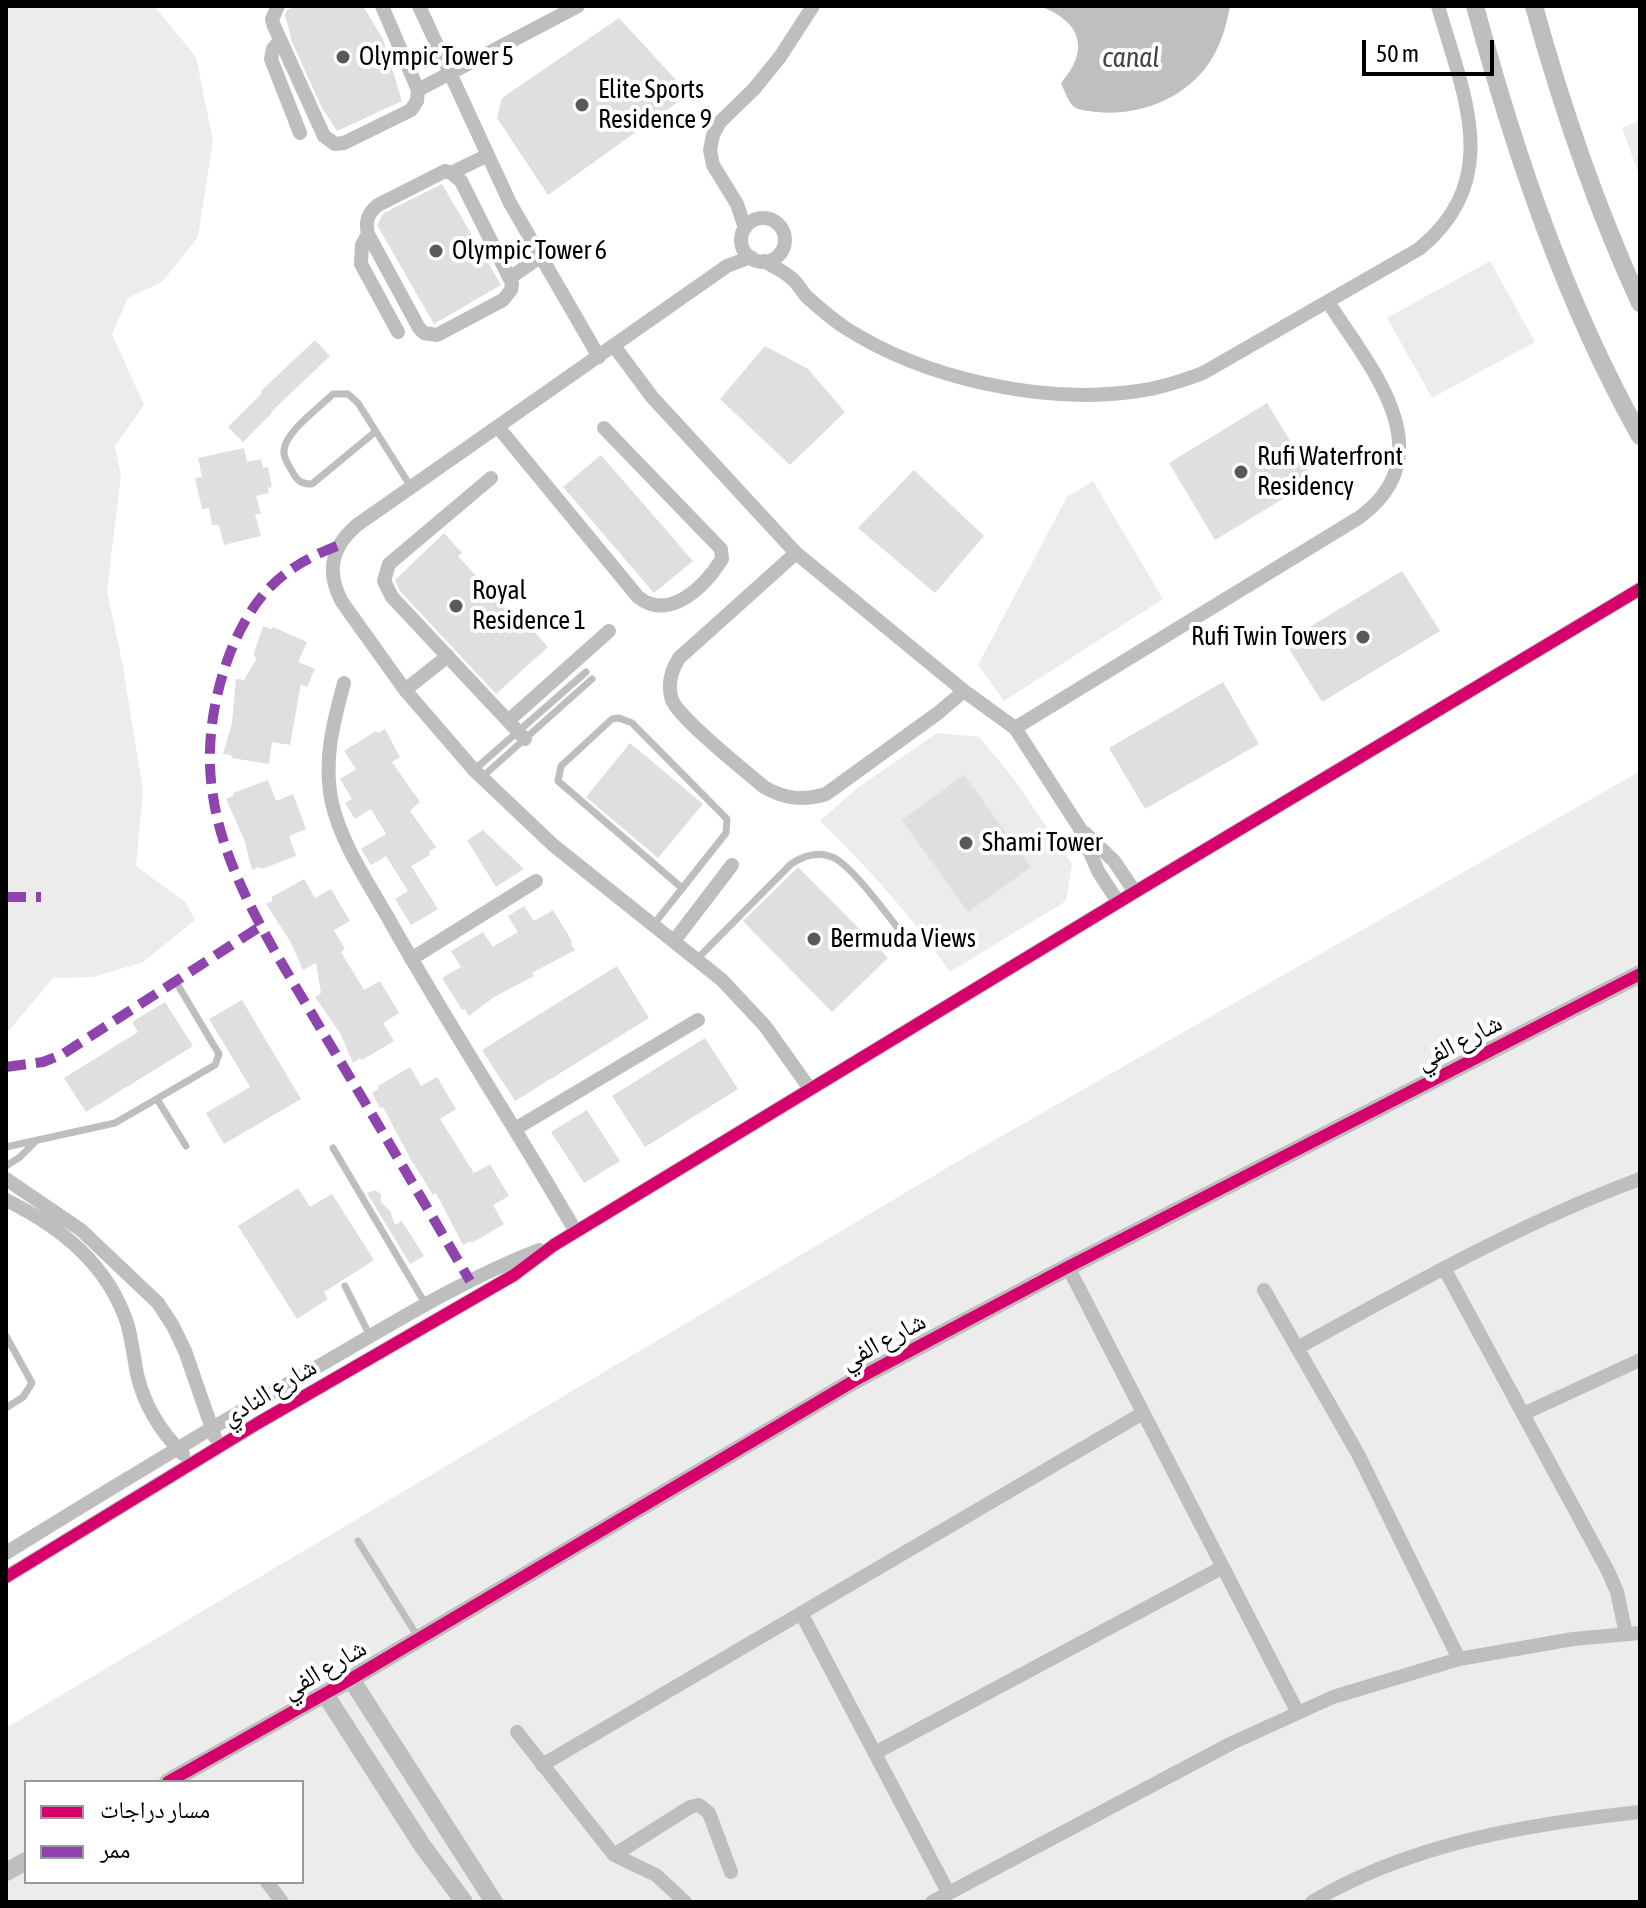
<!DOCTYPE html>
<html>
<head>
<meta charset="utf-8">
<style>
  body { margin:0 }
  #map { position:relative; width:1646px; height:1908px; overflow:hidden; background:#fff; font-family:"Asap Condensed","Noto Naskh Arabic",sans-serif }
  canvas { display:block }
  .frame { position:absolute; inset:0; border:8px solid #000; pointer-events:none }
  .legend { position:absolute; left:24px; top:1780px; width:280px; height:104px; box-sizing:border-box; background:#fff; border:2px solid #999; margin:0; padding:10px 14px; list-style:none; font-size:24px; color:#000 }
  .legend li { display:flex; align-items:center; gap:16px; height:40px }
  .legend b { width:40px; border:2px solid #999 }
  .scale { position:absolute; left:1362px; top:40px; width:132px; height:36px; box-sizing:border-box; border:4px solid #000; border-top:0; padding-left:10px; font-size:24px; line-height:28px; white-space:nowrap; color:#000; -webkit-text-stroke:6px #fff; paint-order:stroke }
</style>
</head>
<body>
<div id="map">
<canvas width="1646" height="1908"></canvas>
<div class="frame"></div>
<ul class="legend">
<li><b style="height:10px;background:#d6006c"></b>مسار دراجات</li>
<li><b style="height:10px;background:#8e44ad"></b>ممر</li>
</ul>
<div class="scale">50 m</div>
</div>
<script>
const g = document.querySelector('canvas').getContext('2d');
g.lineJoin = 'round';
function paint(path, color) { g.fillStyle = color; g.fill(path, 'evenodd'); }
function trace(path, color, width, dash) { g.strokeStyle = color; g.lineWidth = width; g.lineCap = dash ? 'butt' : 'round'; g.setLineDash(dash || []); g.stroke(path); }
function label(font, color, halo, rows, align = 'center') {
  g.font = font + ' "Asap Condensed","Noto Naskh Arabic",sans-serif'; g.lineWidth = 8; g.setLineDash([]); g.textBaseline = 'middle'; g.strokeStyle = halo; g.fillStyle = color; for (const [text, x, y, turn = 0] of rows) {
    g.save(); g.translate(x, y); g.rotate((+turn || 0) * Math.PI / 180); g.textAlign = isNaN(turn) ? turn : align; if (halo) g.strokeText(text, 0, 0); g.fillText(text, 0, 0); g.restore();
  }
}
paint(new Path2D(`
  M6,6H154L196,57L213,141L198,237L162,282L128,298L112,334L144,405L115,446L121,475L107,591L123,666L143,791L136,866L185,902L195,920L143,962L94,977L53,978L6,1034Z
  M1640,120V178L1622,128Z
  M1490,261L1535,342L1432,398L1387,318Z
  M1093,481L1163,599L1004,701L978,665L1067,497Z
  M937,733L979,737L1014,779L1072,864L1066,901L950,972C910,914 870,870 820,821L856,789Z
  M1640,771V1902H6V1728L972,1153ZM26,1782H302V1882H26Z`), '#ececec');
paint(new Path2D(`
  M1040,6H1230C1226,29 1219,51 1204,70C1178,101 1137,116 1097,112C1090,111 1079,111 1073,106C1068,101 1064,90 1061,83C1090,50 1082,22 1040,6Z`), '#bfbfbf');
paint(new Path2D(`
  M297,6H363L383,39L402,101L337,131L321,106L292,42L285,15L287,10Z
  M619,18L689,94L548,195L497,118L502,98Z
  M442,184L501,285L434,324L377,225L384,213Z
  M315,340L330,356L271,412L272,413L243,442L228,427L262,393L261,391Z
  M765,346L808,369L845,412L790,465L720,399Z
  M1267,403L1314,480L1215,540L1169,463Z
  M244,448L247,462L261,459L263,468L268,467L272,487L268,488L269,493L256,496L261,514H255L261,536L224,545L219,525H212L209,508L202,509L195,478L202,477L198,458Z
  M601,455L693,561L654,593L563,487Z
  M914,470L984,536L935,593L858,528Z
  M444,533L462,553L458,556L527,631L531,628L548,647L496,694L400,591L395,580Z
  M1402,571L1440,631L1322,702L1285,642Z
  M263,626L271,629L273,627L307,642L298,662L315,669L307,687L301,684L290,745L272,742L269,764L232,758L231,755L223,754L232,723L236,679L244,680L257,658L253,656Z
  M1223,682L1259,744L1145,809L1109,748Z
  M385,729L400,757L392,762L420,802L410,811L436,847L429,852L430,855L411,866L438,909L411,925L395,899L408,891L386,856L371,865L361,849L386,834L371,809L355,819L345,803L352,799L340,779L356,769L344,751L376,731L378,733Z
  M630,743L703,804L658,858L586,797Z
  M964,775L1031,867L968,912L902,820Z
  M268,780L276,801L293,794L306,829L289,836L296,856L262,869L259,867L252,870L244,839L226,799L233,796V793Z
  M483,830L524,869L496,887L467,840Z
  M798,867L888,958L832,1012L743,921Z
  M304,879L315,898L331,889L350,921L334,930L345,949L341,952L364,990L380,981L399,1013L383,1023L394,1041L362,1060L360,1058L353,1063L340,1033L315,997L321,993L316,963L303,970L290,941L266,904L272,901V897Z
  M524,906L534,921L553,910L572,941L571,944L575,950L532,973L534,976L494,997L469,1016L465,1009L462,1010L442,978L461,967L451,951L483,932L493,947L518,932L508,916Z
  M617,966L649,1018L515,1101L482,1050Z
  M242,1000L301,1099L224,1144L206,1113L250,1087L209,1019Z
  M165,1002L193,1046L86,1112L64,1078L138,1032L132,1022Z
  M705,1038L738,1089L645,1147L612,1096Z
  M410,1067L421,1086L437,1077L456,1109L440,1119L474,1173L490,1164L509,1196L493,1205L504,1224L472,1243L470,1241L463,1245L436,1193L433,1195L410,1158L383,1107L380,1108L372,1093L378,1089V1086Z
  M587,1110L620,1161L584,1183L551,1132Z
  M298,1188L310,1207L332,1194L374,1260L324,1292L328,1299L297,1319L238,1226Z
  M375,1190L381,1194V1202L390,1211L395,1225L402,1221L424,1256L410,1264L367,1193Z`), '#dfdfdf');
trace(new Path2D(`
  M375,432L312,484C301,484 297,481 292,471C289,466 284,459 284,453C282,434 320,407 333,394H348L358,403L411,487
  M474,770L586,672
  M481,778L592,679
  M654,924L726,833L727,819L632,723L619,718L612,719L561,766L558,781L682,888
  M697,959L791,864C803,856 817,851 832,857C853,865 895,926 912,946
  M157,1099L186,1146
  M6,1147L115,1123L215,1065L219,1054L176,982
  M333,1148L426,1305
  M6,1166L20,1157L35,1142
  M345,1286L370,1336
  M6,1336L32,1383L23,1397L6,1408
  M358,1541L418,1637`), '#bebebe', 7);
trace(new Path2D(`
  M278,6L272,19L274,26L324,136L335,144L344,143L411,110L417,101L418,90L382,6
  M419,6L510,203L599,357
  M280,40L273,49L271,59L300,133
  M418,90L578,6
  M445,171L451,173L461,181L512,283L511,290L503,300L437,335L424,333L419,328L368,234C365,221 368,213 378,205Z
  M451,173L486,156
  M741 240a22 22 0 1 1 44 0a22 22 0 1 1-44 0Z
  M745,228L737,204L713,165L710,150L713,135L720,122L754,89L780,57L813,6
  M368,234L362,245L361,264L398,332
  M751,257L727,266L357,525C331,547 326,572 342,602L405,690L474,770L553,845L722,980L765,1026L810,1089
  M764,261C773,266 783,271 790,277C797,282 801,290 806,296C818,307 831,318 844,327C924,379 1044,405 1138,391C1161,388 1182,381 1203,373L1419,249C1505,179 1463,94 1438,6
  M511,277L540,257
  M614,346L652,397L796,553L964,691L1015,728L1079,827L1098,871L1118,902
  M498,427L638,597C670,622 705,586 722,559L721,549L604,428
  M491,478L389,564L384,581L392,597L525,739
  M796,553L679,658C671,671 667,685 672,700C680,719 745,771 764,787C785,799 803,801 826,794L938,713L964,691
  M344,683C333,723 323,762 332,803C342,846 370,885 391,923C450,1028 516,1128 576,1232
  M405,690L448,656
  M508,721L609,631
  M1015,728L1360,517C1446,453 1370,367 1328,302
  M1085,833L1114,861L1135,892
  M674,941L732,865
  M411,959L536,881
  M515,1129L698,1020
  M6,1179L81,1230L158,1303L173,1326L185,1351L215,1437
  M6,1200C61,1227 109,1265 128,1326C132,1342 134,1358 137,1374C144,1405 161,1432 183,1454
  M1068,1267L1297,1711
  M1444,1268L1608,1571L1617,1592L1626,1634
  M1264,1290L1358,1454L1459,1659
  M1297,1348C1409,1287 1520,1223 1640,1179
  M1523,1414L1640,1360
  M6,1553C111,1488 217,1424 324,1363C393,1323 464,1279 539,1250
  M6,1577L258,1423L514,1275L554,1245L1135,892L1640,589
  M801,1613L948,1892
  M517,1732L614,1855L656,1875L685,1902
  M875,1753L1223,1567
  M542,1765L1143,1413
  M614,1855L690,1807L699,1805L709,1813L731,1872
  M267,1882L282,1902
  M932,1902L1232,1743L1333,1697L1459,1659L1573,1639L1640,1633
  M1312,1902C1411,1843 1528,1824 1640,1812`), '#bebebe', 14);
trace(new Path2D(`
  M1475,6C1515,154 1565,302 1640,436
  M1534,6C1562,108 1596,207 1640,303
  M351,1679L494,1902
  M325,1694L422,1845L464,1902
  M168,1782L351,1679L857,1379L1068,1267L1640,974
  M6,1872L26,1861`), '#bebebe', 18);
trace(new Path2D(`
  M337,546C280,568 253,596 230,653C213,698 205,748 213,796C225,879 283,964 325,1036C374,1117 422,1199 470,1281
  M6,897H41
  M6,1067L43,1062L63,1054L261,926`), '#8e44ad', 10, [20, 10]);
trace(new Path2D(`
  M6,1577L258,1423L514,1275L554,1245L1135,892L1640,589
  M168,1782L351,1679L857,1379L1068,1267L1640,974`), '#d6006c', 12);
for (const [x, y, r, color] of [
  [343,57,8,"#595959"],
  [582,105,8,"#595959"],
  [436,251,8,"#595959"],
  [1241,472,8,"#595959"],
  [456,606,8,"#595959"],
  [1363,637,8,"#595959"],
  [966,843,8,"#595959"],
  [814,939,8,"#595959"]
]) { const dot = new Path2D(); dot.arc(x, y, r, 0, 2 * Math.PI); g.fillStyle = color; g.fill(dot); trace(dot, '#fff', 3); }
label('26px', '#000', '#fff', [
  ["Olympic Tower 5",359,57],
  ["Elite Sports",598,90],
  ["Residence 9",598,120],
  ["Olympic Tower 6",452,251],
  ["Rufi Waterfront",1257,457],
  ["Residency",1257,487],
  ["Royal",472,591],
  ["Residence 1",472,621],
  ["Rufi Twin Towers",1347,637,"right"],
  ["Shami Tower",982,843],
  ["Bermuda Views",830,939]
], 'left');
label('26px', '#000', '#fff', [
  ["شارع الفي",1459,1042,-27],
  ["شارع الفي",883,1341,-28],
  ["شارع النادي",269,1392,-31],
  ["شارع الفي",324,1669,-30]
]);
label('italic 28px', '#444', '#fff', [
  ["canal",1131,58]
]);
</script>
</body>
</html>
